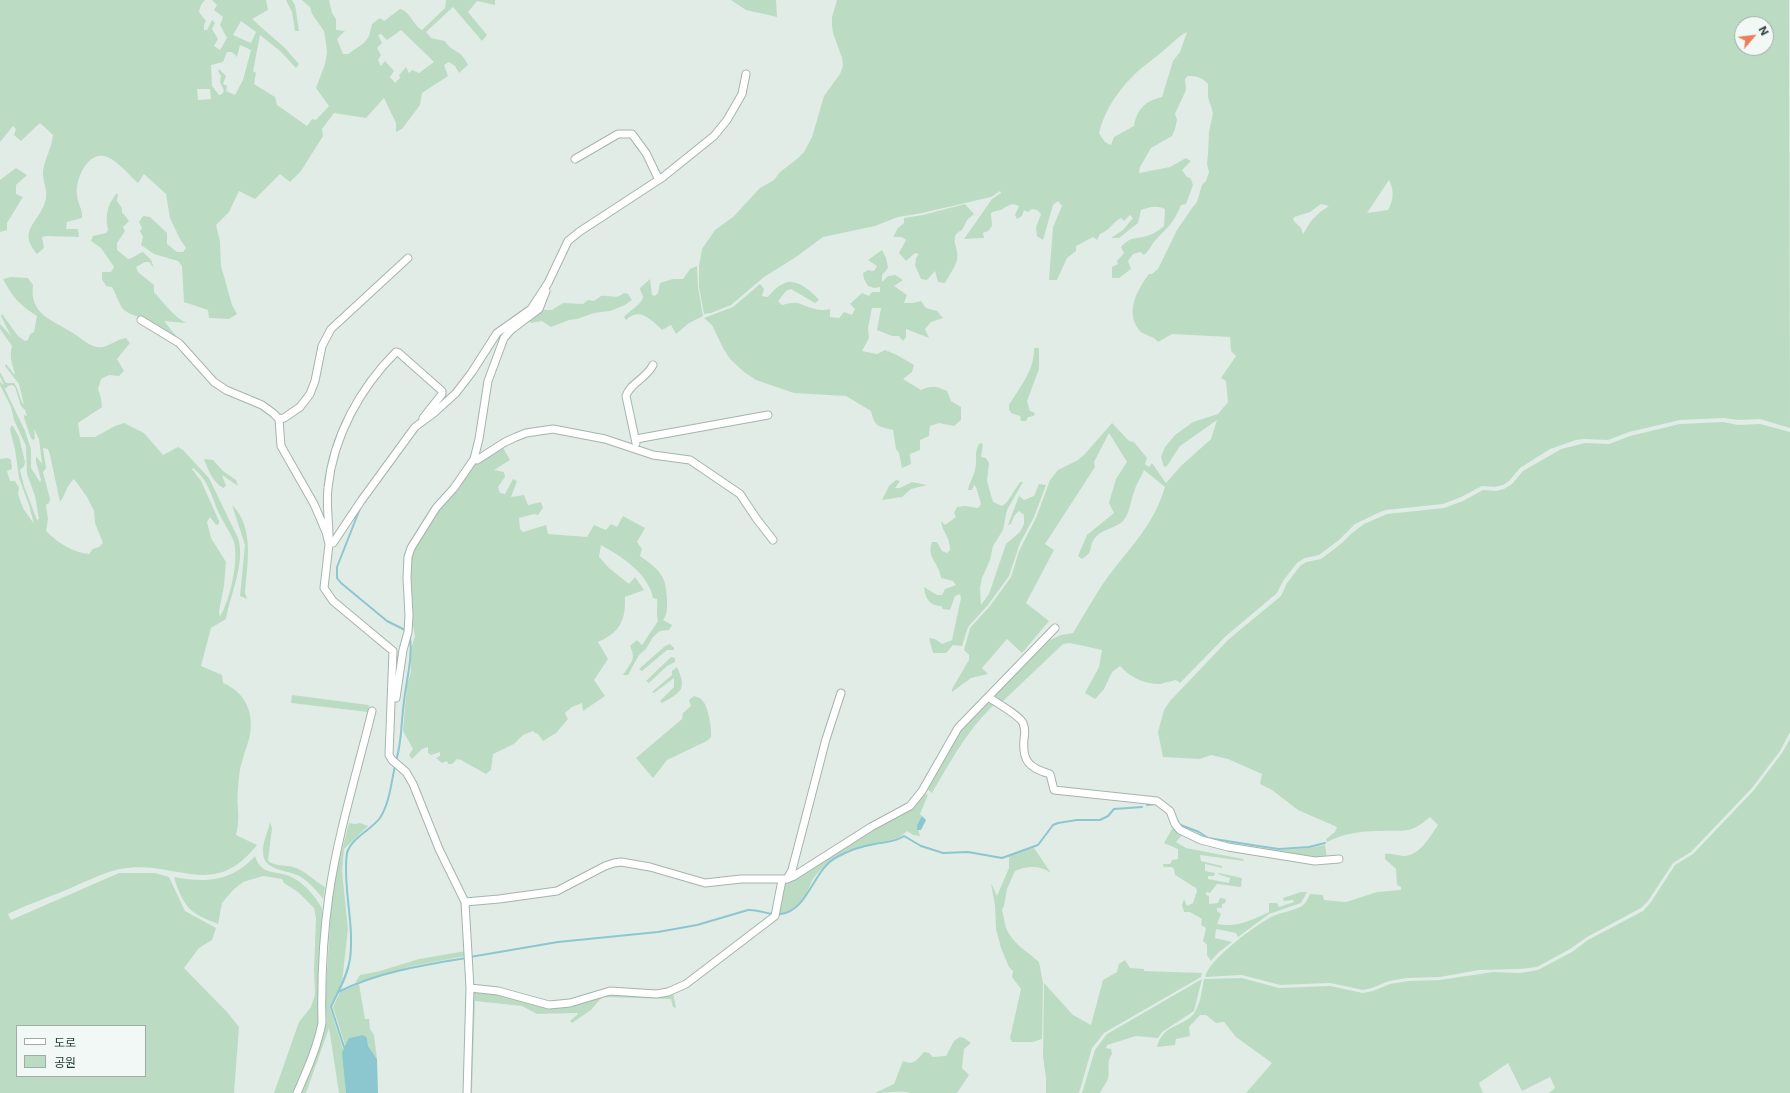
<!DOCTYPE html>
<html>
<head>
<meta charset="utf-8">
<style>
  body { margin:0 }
  #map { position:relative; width:1790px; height:1093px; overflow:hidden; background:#e2ece7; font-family:Inter,"Noto Sans KR",sans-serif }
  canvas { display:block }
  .legend { position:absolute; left:16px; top:1025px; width:130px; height:52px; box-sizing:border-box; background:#f2f8f5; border:1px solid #9fada8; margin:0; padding:5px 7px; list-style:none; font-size:12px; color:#233c34 }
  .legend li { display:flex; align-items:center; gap:8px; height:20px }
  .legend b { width:20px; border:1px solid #9fada8 }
  .north { position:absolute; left:1734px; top:16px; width:40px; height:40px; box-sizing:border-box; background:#f2f8f5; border:1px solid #9fada8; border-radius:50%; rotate:62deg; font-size:11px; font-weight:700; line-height:16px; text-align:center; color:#233c34 }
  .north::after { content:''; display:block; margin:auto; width:14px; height:18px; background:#ec7e5f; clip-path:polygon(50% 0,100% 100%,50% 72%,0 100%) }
</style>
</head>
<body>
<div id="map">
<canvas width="1790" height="1093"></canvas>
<ul class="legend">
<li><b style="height:5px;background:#fff"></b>도로</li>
<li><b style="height:11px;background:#bbdcc3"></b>공원</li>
</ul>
<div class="north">N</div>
</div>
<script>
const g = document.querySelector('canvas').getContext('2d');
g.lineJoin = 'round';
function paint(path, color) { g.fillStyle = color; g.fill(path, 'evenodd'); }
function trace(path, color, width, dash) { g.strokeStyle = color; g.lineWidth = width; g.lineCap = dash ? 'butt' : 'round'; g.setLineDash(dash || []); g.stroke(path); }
paint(new Path2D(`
  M0,0H205L201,5L199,12L206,21L204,25V30H207L212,20L215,23L212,29L218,39L214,46L220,50L227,38L220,25L223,17L214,10L217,5L212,0H266L268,10L252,19L285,48L299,64L296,68L280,51L260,35L253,71L256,73L254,84L275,97L277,105L307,126L312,119L316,120L329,106L316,88L325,64L327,53L326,43L324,31L312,14L310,7L302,0H329L332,13L336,19V30L345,31L337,39L343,54H348L364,43L369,36L372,24L380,18L384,21L400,9C410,11 413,25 422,30L445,8L446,0H495V5L477,1L468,12L487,35L482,41L453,7L426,32L431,38L445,41C452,53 460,48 468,65L459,73L455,66L449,62L444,65L448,76L422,93L420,105L402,129L396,132V123L384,98L366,118L334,113L322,129L323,136L301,171L290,182L280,174L255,199L239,191L229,212L216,225L220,241L221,266L232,305L237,314L229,319L209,318L208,310L184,302L182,266L178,261L154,254L141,245L143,237L140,231L142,228L139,222L143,216L150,217L167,233V244L177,252H183L186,248L180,239L170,218L166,194L144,174L138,183C129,175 118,161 107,157C88,149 75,180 77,194C77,203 83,209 82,218L67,222L66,229H78L79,237L46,236L42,237L44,248L37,254C17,230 38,224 45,202C49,192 42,181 43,171C45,158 52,147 53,135L40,123L21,141L14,135L16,129L13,126L0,142ZM241,21L256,32L251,43L233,35ZM401,30L434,62L419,73L412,70L409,73L406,67L399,75L400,78L395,83L390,77L394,71L385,61L381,66L378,60L381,55L377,48L382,43L378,35L381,34L387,40ZM240,45L251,50L243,80L235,95L226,91L227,86L223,84L226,76L219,69L218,71L221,76L220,82L224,91L222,94L219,95L212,86L211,65L223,62L227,52H232L237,57ZM197,89H210L211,99L198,100Z
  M286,0H292L295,5L299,31H295L292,12Z
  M731,0H776L777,17L746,10Z
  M837,0H1789L1790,428L1760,419L1738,420L1724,418L1680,420L1629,432L1608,440L1584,439L1576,440L1550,449L1520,468L1509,481L1503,485L1495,487L1482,486L1461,497L1443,504L1386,510L1378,513L1355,524L1339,540L1319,555L1305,558L1297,563L1283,581L1277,593L1226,636L1180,683L1176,680C1171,681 1165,683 1160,684C1145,684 1131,678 1120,666L1112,672L1104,689L1095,699L1085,693L1099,667L1102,650L1070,643L1063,644L1002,702L992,698L1050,640L1061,635L1073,633C1084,615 1095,595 1107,578C1131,546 1153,526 1165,487L1144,470C1141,477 1136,485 1134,492C1130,502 1130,513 1123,521C1115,529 1101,529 1094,539C1088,549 1095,550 1082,559L1078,556L1087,535L1114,513L1109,503L1116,479L1127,462L1109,433L1094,462L1095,467L1045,544L1054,550L1026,603L1049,621L1022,653L1007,639L982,668L988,674L971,678L952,692V689L969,660V655L964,650L970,628L990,606L1011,577L1019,551L1036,518L1050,480L1058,470L1078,460L1084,455L1112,423L1129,441L1134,442L1147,458L1145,464L1149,467L1152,463L1166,483L1181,466L1211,439L1217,420L1180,446L1167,466L1164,467L1161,457L1165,447L1175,435L1193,422L1218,414L1228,402L1226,381L1221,378L1236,356L1231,351L1230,337L1172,334L1158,342C1153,335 1144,336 1139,330C1125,312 1137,290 1149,274H1152L1158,269L1177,230L1192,208L1197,202L1202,185L1206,181L1209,172L1207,164L1208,154L1209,132L1213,113L1208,97V84C1202,77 1196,76 1188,76L1185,79L1186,90L1175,114L1177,120L1175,129L1172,136L1151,148L1140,167L1139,173L1170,167L1186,158L1191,161L1182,170L1186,176L1191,179L1193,185L1186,204L1181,205C1173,225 1166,228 1153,243C1150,248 1148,252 1144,255L1140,252L1133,254L1128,261L1131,269L1119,278H1112V267L1118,264L1117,261L1124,253L1121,247C1131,236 1135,239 1147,236C1154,234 1159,230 1164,226L1165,209C1157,205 1149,207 1141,210L1138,223L1119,238H1111L1123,230L1133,218L1130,215L1124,221L1121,218C1113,222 1109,231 1100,234L1097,240L1093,237L1076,246V251L1067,258L1057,280H1049L1053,227L1062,206L1058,201L1053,205L1043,240L1037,236L1036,227L1041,214L1037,210L1032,209L1028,212L1024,210L1022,216L1017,219L1015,215L1019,206C1010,202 1009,206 1001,210C997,211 994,211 991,213L992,226L988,231L983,233L984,238L964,239L992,199L1001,193L1000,191L991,197L922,213L898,217L875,226L823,237L796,257L764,277L731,305L711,313L704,314L699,287V266L702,249L715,230L733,217L760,188L774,180L780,172L797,159L804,152L812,137L824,96L840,74L843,66L842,58L833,33L832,26V17ZM1742,24H1766V48H1742ZM1187,32L1180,52L1173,61L1162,97C1145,101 1137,109 1134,126L1114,137L1111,145L1105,142L1099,133C1104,112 1117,92 1132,77C1141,67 1153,60 1163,51C1172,44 1178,36 1187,32ZM1389,180C1394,191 1394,199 1388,210L1367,213ZM1321,204L1329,206L1320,212L1311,221L1303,234L1301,228L1293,220L1294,217L1310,212Z
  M16,168L27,175L16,185V194L23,197L7,223V230L0,232V180Z
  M116,194H118L117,201L122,208V212L129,221L123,227L125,231L117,243V250L128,259C134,258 137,254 143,252L151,260L154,268L149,262H145L136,267L138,272L154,285V292C164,303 173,316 186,323L164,321L185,347C171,338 157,326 143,319C136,315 129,315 123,309C118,302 116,294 112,287L106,286L102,279V272H111L114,267L101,248L91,241L93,236L106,233L108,230C105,215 107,206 116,194Z
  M965,204L974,214L967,220L962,230C947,237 960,248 957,260C955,268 949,275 945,283L938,282L935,271L927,280L921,279L915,265L916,258L919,254L915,253L906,261L899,253L906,240L902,237H893L898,228L904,223V218L923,215Z
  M882,250L886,258L888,268L882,275V282L888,276L895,275L903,280L894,286L907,295L904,303H913L921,301L926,308L937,311L943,318L931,322L925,329L929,338L906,329V337L903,341L899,336H892L877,330L881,308H872L868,328L869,338L862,351L877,354L885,350L897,355L914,365L912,372L903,379L921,390C931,385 937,386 947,391L951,401L961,407V420L954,426L939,423L930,426L929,436L920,440V450L910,454L911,464L902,468L899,453L896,449L893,430C877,426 875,427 871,411L846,396L794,393L756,380L744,372L730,359L723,348L712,325L704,318L733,307L760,284L764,289L762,296L768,297C772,292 777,286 783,284C796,277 811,291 819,300L815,303L791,289L786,291L778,301L782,305C787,304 793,302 798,303C809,307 818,312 830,309V317L839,318L844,312L852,315L855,309L850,304L862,293L869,296L872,292H880V287L874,288L868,286L864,279L863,273L868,270L874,271L877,266L868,260Z
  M697,266L698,287L703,316L689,323L676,334L671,325L662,330C650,319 640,307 626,320L624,317C628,312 642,304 643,297C643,295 640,291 640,288L650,279L652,295L655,296L658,293L660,283L673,279H683L690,269Z
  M11,277L28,278L33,285C29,315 53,320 73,333C80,337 89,346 97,347C107,349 116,339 126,338L130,343L117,359L124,371L119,376L109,375L101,379L98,389L101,398L102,407L78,423L80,437H95L115,426L124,423L144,433L163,455L178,447L183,450L209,478L238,538C246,562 230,595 226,619L211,628L201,666L222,675L223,683C245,692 254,712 250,735C248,744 244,753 242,762C239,770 239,780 238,789C236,806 241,817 236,835L257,845C212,902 176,858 120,869C102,873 83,883 66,890C47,898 26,905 8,914L11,920L119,873H155L169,877L185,911L216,928L212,940L199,948L184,968L228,1013L239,1027L234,1093H0V459L8,458L11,460L12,469L7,471L10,481H15L19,488L18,494L23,508L34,524L29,505L19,478L15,449L10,430L11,426H13L19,437L25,462L24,466L20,470L24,486L37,520L39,519L35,496L27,474L26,446L14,420L11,407L0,385V381L2,384L4,385L0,377V372L6,383H14C19,389 19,399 24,405L19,384L5,366L6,364L14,374H15C12,364 9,356 12,346L0,329V324L11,336L1,316L2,314L18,336L25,341L28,340L30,334L34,332L37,316C20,305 13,298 3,279ZM12,385L15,387L21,406L25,410L27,416L24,415V418L31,438L33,440L35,439L34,429L39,439L42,464L36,456V462L41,480L40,482L31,468V449L25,431L5,389L8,386ZM43,448L48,449L50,455L60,502C66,494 66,486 74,479L87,497L94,511L95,523L103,543L99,547L93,549L89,554C72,552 58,543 46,531L48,519L46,505L49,503L50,499L43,472L46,468ZM193,468C207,479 211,493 217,509C222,521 230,531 234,542C239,562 230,599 220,617L219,611L224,586L226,562L211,538L207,522L210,517L216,525L219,524V521L201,481L192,469ZM17,1026H145V1076H17Z
  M624,293L628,294L632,300L625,305L610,311L594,313L577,319L569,320L551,327L542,321L531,323L529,320L540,310H552L563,303L583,304L588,300L594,301L601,296C610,295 616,300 624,293Z
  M1034,348H1039V369L1027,401L1030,411L1035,413L1034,416L1028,417L1026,421H1021L1020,416L1011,413L1009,409V405C1020,387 1035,369 1034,348Z
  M1723,422L1738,425L1760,424L1790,432V732L1780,751L1752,788L1691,852L1673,863L1648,901L1641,908L1587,937L1570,949L1537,967L1520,969L1479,970L1440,977L1407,978L1389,981L1372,988L1363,990L1330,983L1280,985L1242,975L1205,977C1209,959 1257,924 1273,916C1282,912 1293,911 1302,906C1306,903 1308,898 1310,894L1323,895L1324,900L1346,902L1377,892L1401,890V887L1397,885L1396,869L1385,859V854C1392,853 1397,856 1404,856C1420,856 1430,836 1438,825L1430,817C1425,821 1418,827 1412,829C1402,832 1392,830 1381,831C1363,831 1344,833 1327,842L1326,839L1335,832L1337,827L1298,810L1272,790L1260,784L1262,774L1228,759L1211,755L1200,759L1163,757L1158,732L1164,710L1170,701L1229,639L1281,596L1287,583L1300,566L1306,562L1321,559L1342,543L1352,533L1364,524L1387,514L1444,508L1463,501L1483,490L1496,491L1504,489L1512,484L1523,471L1561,449L1585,443L1609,444L1630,436L1680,424Z
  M980,443L983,444L981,457L986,458L989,463L987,481L993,502L1002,506L1007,502L1020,482H1023L1007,510L1003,530L993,546L990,560L982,578L980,588L981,605L989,594L1006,544L1020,532L1024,524V515L1019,511L1014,516L1011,524L1008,525L1019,496L1024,500L1034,496L1039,484L1046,485L1034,517L1020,543L1009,576L988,605L968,627L962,646L953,645L946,653H933L929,638L935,639L942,644L952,640L961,598L960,594L955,596L950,610L943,609L941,606C929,606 925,597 924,587L937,595H942L945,589L956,585L953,581L941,578C939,562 926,558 932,542H937L942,551L947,553L950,550C950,536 942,532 941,521L945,525L956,517L954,513L957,507L965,506L978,508L981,504L976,487L974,485L972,490H968C969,483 973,478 975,470C978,460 973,452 980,443Z
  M502,446L510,460L494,470L504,472L505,477L498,487L500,493L505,494L513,479L517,481L511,497L524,495L528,505L541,502L543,508L538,515L534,514L519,518L520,529L523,532L546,525L548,534L587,537L594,525L606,530L611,524L617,527L623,516L645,528L637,542L642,549L640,556C659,570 666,574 667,599C667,607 668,613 663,620L672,625L669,630L660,631L653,637L646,649L639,655L628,675H623C630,663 637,660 630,646L637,640L642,645L658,621C656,615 658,606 657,599L653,598C649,574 621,556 601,545L599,557L609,568L629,584L635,577L644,590L625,597C626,621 619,633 598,642L608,659L594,680L605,696L583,711L582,703L572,707L565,713L568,719L556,733L543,741L538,734L535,733L533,731L523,735L514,744L493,754L491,770L486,774L461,760L457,759L452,764H448L447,761L442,763L436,758L440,756V752L431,755L428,753V747L422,749L412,759L409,755L413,749L403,731L407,685L411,672V649L415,636L412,621L409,567L414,546L437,509L476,464Z
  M204,459L213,460L223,471L236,480L238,486L222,475L226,486L223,488C213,482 208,470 204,459Z
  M896,480L900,481L895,488H900L912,482L927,485L911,489L902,497L882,500L889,486Z
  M232,505C255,527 247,565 245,593L247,599L240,596L245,545Z
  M670,644L674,648V650H667L642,671L639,669L665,646Z
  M671,657L675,658V662L667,666L649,683L646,681Z
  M677,667C687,689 682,692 662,703L660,701L674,687V678L654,693L652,692L672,675V671Z
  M292,695L369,705L368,712L291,703Z
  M694,696C696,697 699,697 701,699C708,704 712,728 711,737L707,741L667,760L653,778L636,758L682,719L683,713L691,706L689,700Z
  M986,701L994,705C967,730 951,761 932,793L927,789L962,728Z
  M1790,739V1093H1549L1555,1088L1550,1077L1522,1091L1508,1063L1479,1083L1483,1093H1246L1272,1063L1236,1037L1224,1022L1216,1023L1206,1015H1200L1189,1027L1190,1036L1176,1039L1175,1045L1157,1047C1158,1043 1159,1039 1162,1036C1170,1024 1190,1024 1196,1010C1201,1001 1202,989 1204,979L1242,978L1279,988L1330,986L1363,993L1373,991L1390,984L1408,981L1440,980L1493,972L1520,973L1538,970L1572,952L1588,940L1643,911L1651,902L1675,865L1693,854L1754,790L1782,753Z
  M923,793L928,795L920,814L922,816L917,825L920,836L913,835L907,831C892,847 854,843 834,858C828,861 813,877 811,883C806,897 794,914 777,914L784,886L787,882L874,828Z
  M270,822L272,828L268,861C274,866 285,865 293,867C305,870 314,881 325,887L323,899C317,891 310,883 301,877C288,869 264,872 263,853C262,843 268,832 270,822Z
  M349,823L355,824L360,823L368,826L344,849L342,871L348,929L342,982L330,1008L343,1049L346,1093H339L329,1028L306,1093H301L323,1037L327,1021L325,1003L331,908L334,881Z
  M1176,827L1183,834L1176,842L1186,848L1243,859L1244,861L1200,855L1201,861L1222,866V868L1205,864V871L1215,873L1214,876H1208V879L1229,883L1230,878L1218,874L1219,873L1242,878L1241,887L1217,884L1210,893L1206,892V895L1209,896V904L1218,903L1220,898L1226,899L1225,903L1222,904V908H1217V911L1221,914L1217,924C1236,928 1252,920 1269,912V903H1277L1279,907L1294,902L1293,900L1284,901L1283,898L1301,892H1307L1301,903L1269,914L1238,937L1236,933L1216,929L1215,938L1232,942L1219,952L1211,961L1207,955V945L1203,941L1206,928L1201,925L1202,919L1190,912H1184L1182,905L1184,899L1187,906L1193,903L1197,891L1196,888C1188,884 1183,879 1175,875L1174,869L1172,867H1164L1163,864H1170L1172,860L1178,859V849L1164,843L1172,829Z
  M1184,829L1200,834L1205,838C1244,848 1286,854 1325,845L1327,858L1315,860L1209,842Z
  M1034,848L1051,873C1040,865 1027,866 1015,871L1007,889L1004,906L1002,910C1004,916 1004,922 1006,928C1012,943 1028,952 1039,962L1043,983L1042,1039L1033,1042H1012L1010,1038L1021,989L1012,977L1013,971L1009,967L1001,948L996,929L995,905L991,883L997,896L1009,868V856L1022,850Z
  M255,856C263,879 278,868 295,879C307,886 315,897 322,908L318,1023L314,1046L293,1093H274L299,1022L311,1007L315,994L314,970L316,918L314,908L298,892L284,883L282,879L263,876L243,882L233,890L222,903L218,924C209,920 199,917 192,911C183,904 177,888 174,877C206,883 231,882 255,856Z
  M466,951V956L412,966L355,983L360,975L380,971L419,959Z
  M1125,960L1130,968L1144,969V971L1202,973L1201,977L1104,1033L1092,1048L1079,1093H1046V1079L1043,1056L1044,983L1073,1015L1091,1025L1103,980L1117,972L1119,964Z
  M1202,979L1194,1011L1162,1032L1158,1038L1136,1036L1107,1045L1106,1048L1111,1049L1112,1054C1106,1062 1110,1070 1108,1079C1106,1084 1102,1088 1100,1093H1082L1095,1050L1107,1034Z
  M359,984L365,1019H369L370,1029L374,1035L377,1059L368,1046L367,1038L359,1036L349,1038L345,1045L333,1007L340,992Z
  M472,990H482L545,1007L608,993H673L676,1008L673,1007L671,999L602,997L591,1010L572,1023L570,1021L578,1014L577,1013L537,1014L522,1006L475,1001L472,1093H471Z
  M960,1037L964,1038L971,1043L964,1049L962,1068L969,1075L957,1093H911C903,1090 884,1093 875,1093L894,1084L903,1061C915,1066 917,1059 924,1052L929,1053L933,1057L946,1056L954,1041Z`), '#bbdcc3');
paint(new Path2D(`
  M922,816L926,820L921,830H917V825Z
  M363,1035L367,1038L368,1046L377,1059L378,1093H346L342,1053L344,1047L349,1038Z`), '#8cc6cf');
trace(new Path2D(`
  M361,506L337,567V578L341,583L387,621L405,630
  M396,761C402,742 401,722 404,702C406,681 413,659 410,637
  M1147,805L1156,804
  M1177,819L1178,824L1199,832L1208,838L1265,847L1279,849L1309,847L1325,843
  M470,957L558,942L658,932L697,925L748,910C759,909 770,916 781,914C809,910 813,869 837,857C848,851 862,846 875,844C886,842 895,842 904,836L921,846L943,853L968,852L1002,858L1038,845L1053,825L1058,823L1077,820H1100L1108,816L1114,809L1142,807
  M338,992C378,972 423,965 466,958
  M344,1047L331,1007C338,991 347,978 350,959C353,936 349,913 347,890C346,878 345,865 347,853C351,838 371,830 380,818C390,802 391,783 395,766`), '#8cc6cf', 2);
const street = new Path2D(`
  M575,159L618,134H632L646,153L659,180
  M141,320L179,343L214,382L226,390L262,405L273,413L279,419L281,446L314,504L326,532L329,544L324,588L333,601L393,651L389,755L392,760L406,772L413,784L439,849L465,902L470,988L467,1093
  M279,419L284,418L300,407L310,394L315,381L322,346L331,329L408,258
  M636,439L768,415
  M636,443L626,396C630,383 646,379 653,365
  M474,459L477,460L505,442L516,437L526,433L553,429L605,439L653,455L690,460L740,494L756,518L773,540
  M329,537C329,521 326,504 328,488C333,437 360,388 396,352L399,353L442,391V394L423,418
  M329,544L333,543L361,501L415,427L434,413L456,393L472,372L497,333L531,309L548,283L568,241L579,232L663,177L714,136L727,120L742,94L746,74
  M988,697C997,703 1019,715 1023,723C1025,728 1025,734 1024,739C1022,761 1029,768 1050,774L1054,790L1157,801L1170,811L1175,824L1180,830L1201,840L1228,847L1315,861L1339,859
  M396,698L403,650L408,632L409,615L407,578L408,557L411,548L436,508L454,488L474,459L479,439L488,381L504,338L511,330L539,309L546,291
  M787,879L794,876L871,827L910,806L922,791L958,728L1055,628
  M465,902L499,899L557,891L605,866L614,863L621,862L650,867L705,883L741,879H787L792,870L826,739L841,693
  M470,988L498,991L549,1005L570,1003L610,991L656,994L668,992L686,984L775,916L782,880
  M297,1093C307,1070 317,1048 322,1023C321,981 323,937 329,895C338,833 357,772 372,711`);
trace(street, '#a5b4ae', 9);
trace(street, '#fff', 7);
</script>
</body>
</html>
